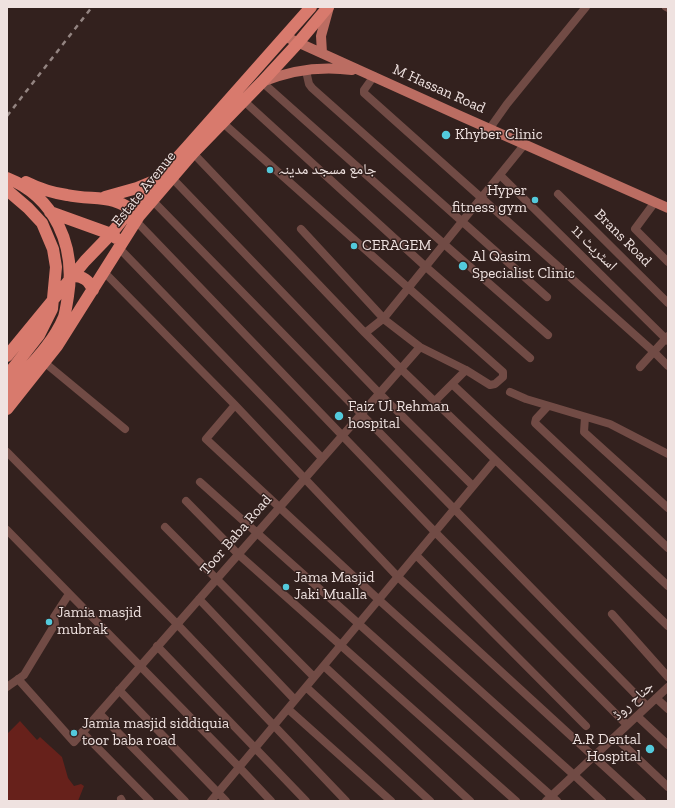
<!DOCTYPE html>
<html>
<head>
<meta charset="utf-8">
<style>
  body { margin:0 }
  #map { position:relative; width:675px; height:808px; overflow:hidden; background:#33211e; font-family:"Zilla Slab",serif }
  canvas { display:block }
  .frame { position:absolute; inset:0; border:8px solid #efe2e0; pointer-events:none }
</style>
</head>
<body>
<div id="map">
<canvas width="675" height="808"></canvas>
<div class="frame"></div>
</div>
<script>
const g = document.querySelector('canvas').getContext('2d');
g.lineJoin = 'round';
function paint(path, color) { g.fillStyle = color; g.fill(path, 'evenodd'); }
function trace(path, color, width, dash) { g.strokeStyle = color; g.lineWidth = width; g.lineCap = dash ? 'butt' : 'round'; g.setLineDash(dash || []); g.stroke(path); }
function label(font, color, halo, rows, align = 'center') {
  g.font = font + ' "Zilla Slab","Noto Naskh Arabic",serif'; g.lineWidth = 3; g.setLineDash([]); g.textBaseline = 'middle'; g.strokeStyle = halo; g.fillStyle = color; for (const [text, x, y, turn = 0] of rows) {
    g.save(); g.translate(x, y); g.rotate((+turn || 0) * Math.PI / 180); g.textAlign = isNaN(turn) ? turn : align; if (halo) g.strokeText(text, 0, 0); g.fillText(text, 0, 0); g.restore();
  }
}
paint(new Path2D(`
  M20,721L37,740L40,737L62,757L68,778L74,786L81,784L84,786L78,801H7V734Z`), '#67211b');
trace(new Path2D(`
  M666,7L668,8
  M306,71L309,84L312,88L547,297
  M374,76L364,90V93L654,352L668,366
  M262,82L444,244L548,335
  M244,101L426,267L530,358
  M223,123L503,372V377L495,384L490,385L466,370L420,347L385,320L301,229
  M490,128L507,104L586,7
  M193,153L365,333L401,369L668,626
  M500,175L668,341
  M172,178L379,393L473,486
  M558,194L668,303
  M152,200L647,706
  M655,202L635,229L668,262
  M136,221L435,532L627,725
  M119,248L322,458
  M104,272L235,405L398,577L642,801
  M365,333L384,318L524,145
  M44,362L125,429
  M640,367L668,336
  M452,384L668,586
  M510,392L526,399L610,424L668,454
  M435,401L466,370
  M235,405L206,439L379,600L574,775L602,801
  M548,406L536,419L535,423L668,548
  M585,417L584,432L668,508
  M7,452L177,624L346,801
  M200,482L557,801
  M186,501L238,554L516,801
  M165,527L314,677
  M7,530L239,767L271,801
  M416,555L586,726
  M199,599L295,700
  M612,614L668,677
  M157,646L306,801
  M324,666L470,801
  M18,679L74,742L420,347
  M7,687L24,675L55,624L54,617L69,594
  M306,687L430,801
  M119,690L226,801
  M656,698L668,709
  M288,709L391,801
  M99,713L185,801
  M637,716L668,745
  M82,732L150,801
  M615,737L668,787
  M121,799L122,801
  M211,801L495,460
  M546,801L668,687`), '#714b45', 8);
trace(new Path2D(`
  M286,37C413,95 540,152 668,208
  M322,53L321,36L329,7
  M262,82C291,70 322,66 352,70`), '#bb6d62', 10);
trace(new Path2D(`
  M7,178C55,197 76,246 68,296C67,302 66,310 64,317C52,346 27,368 7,392
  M26,182C38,188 53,193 67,195C95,201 113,193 137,214
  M7,190L28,208L42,223L53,249L56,267L52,309L39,335L7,376
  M105,197L137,188L154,181
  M50,212L111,234L116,238
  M73,276C83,276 89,280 93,290
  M7,356L85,261L111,234L131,209L187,147L311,7
  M7,409L57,346L139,216L193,153L262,82L298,43L328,7`), '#d87a6d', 12);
trace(new Path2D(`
  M7,116L92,7`), '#938481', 2.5, [5, 5]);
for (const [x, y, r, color] of [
  [446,135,5,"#53cadc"],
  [270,170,4,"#53cadc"],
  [535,200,4,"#53cadc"],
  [354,246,4,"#53cadc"],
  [463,266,5,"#53cadc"],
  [339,416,5,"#53cadc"],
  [286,587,4,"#53cadc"],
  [49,622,4,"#53cadc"],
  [74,733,4,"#53cadc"],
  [650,749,5,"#53cadc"]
]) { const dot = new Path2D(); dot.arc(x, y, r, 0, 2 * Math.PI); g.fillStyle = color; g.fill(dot); trace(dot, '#33211e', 1.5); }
label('15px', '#efe2e0', '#33211e', [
  ["M Hassan Road",439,89,24],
  ["Estate Avenue",144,189,-51],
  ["Brans Road",623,238,45],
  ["اسٹریٹ 11",594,248,45],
  ["Toor Baba Road",236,535,-49],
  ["جناح روڈ",633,701,-43]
]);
label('15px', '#efe2e0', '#33211e', [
  ["Khyber Clinic",455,135],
  ["جامع مسجد مدینہ",278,170],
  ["Hyper",527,191,"right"],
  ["fitness gym",527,208,"right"],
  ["CERAGEM",362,246],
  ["Al Qasim",472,257],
  ["Specialist Clinic",472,274],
  ["Faiz Ul Rehman",348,407],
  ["hospital",348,424],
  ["Jama Masjid",294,578],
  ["Jaki Mualla",294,595],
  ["Jamia masjid",57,613],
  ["mubrak",57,630],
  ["Jamia masjid siddiquia",82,724],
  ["toor baba road",82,741],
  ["A.R Dental",641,740,"right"],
  ["Hospital",641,757,"right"]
], 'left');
</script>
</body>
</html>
